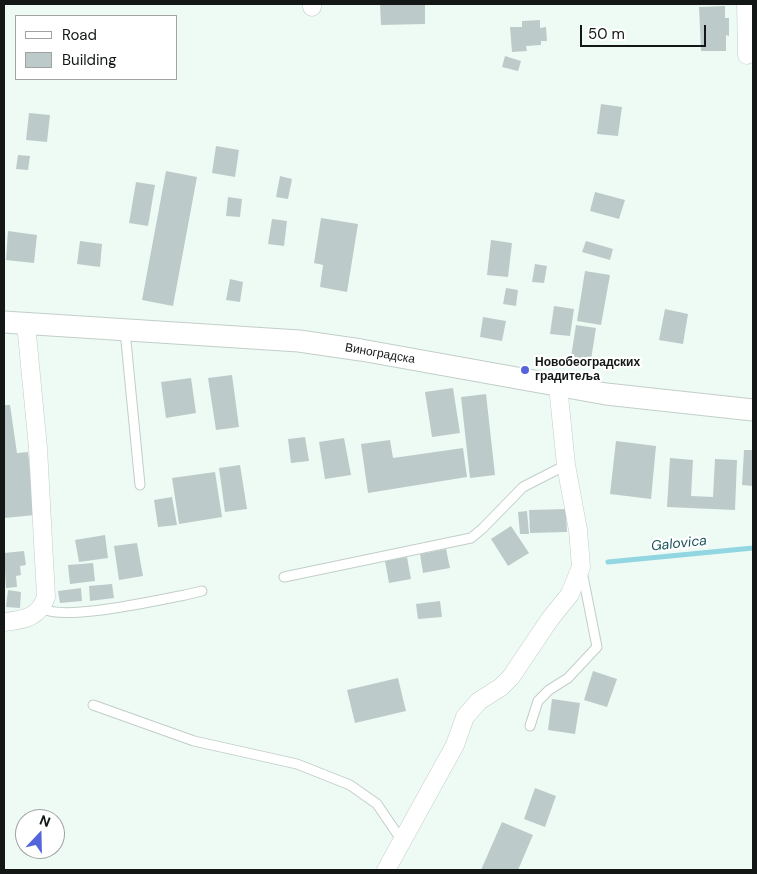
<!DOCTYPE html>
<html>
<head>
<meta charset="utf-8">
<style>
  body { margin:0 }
  #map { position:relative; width:757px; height:874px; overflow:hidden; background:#eefbf5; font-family:"DM Sans",sans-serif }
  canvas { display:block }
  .frame { position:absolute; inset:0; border:5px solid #131715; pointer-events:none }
  .legend { position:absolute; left:15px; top:15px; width:162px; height:65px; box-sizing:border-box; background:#fff; border:1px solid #a1a2a1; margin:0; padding:6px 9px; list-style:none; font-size:15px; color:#131715 }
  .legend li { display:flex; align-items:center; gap:10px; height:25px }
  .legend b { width:25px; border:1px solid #a1a2a1 }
  .north { position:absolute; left:15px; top:809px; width:50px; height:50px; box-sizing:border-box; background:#fff; border:1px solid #a1a2a1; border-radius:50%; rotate:21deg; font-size:14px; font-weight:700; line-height:20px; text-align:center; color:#131715 }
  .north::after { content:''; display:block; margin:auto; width:18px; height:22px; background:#5465db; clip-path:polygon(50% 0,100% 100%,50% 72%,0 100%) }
  .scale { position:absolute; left:580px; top:25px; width:126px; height:22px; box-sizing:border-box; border:2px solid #131715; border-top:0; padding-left:6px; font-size:15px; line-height:18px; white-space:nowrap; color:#131715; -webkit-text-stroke:4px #fff; paint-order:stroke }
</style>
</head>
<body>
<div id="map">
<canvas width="757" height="874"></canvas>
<div class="frame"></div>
<ul class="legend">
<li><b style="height:6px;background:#fff"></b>Road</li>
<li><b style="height:14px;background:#bccbc9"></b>Building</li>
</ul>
<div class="north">N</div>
<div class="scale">50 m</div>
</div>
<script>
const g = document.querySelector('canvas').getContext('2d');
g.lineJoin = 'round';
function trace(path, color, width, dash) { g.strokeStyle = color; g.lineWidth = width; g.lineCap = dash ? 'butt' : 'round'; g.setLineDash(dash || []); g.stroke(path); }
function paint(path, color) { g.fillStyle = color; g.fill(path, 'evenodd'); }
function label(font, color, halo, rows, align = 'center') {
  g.font = font + ' "DM Sans",sans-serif'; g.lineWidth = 4.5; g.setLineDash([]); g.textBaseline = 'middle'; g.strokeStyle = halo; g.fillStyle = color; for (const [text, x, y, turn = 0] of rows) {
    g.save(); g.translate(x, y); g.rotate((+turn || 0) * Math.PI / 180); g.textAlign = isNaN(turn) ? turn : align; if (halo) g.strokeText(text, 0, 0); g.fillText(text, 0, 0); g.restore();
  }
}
trace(new Path2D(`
  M608,562L753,548`), '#92d6e2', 5);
paint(new Path2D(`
  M380,4H425V24L381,25Z
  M725,6V18H729V36L726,35V51H701L699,7Z
  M540,20V28L546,27L547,41H541V45L526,46L527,51L512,52L510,27H522V21Z
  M505,56L521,61L518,71L502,67Z
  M601,104L622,107L618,136L597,134Z
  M29,113L50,115L47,142L26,140Z
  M216,146L239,150L235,177L212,173Z
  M18,155L30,156L28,170L16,169Z
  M166,171L197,177L173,306L142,300Z
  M280,176L292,179L288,199L276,197Z
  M136,182L155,185L148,226L129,223Z
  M595,192L625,200L619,219L590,211Z
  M228,197L242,199L240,217L226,216Z
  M321,218L358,224L347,292L320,287L323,265L314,263Z
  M272,219L287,221L284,246L268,244Z
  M8,231L37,235L34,263L6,260Z
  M491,240L512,243L508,277L487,275Z
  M80,241L102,244L100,267L77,264Z
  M586,241L613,249L610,260L582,252Z
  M535,264L547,266L544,283L532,282Z
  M585,271L610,275L601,325L577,321Z
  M230,279L243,282L240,302L226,300Z
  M506,288L518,290L516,306L503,304Z
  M554,306L574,309L570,336L550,334Z
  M665,309L688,314L683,344L659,340Z
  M483,317L506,321L502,341L480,337Z
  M576,325L596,328L590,366L570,363Z
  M232,375L239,427L216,430L208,378Z
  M191,378L196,413L166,418L161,382Z
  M453,388L460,433L432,437L425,392Z
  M486,394L495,475L470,478L461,397Z
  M4,405H10L17,453L28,452L35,515L4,518Z
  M305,437L309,461L291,463L288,439Z
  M344,438L351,475L325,479L319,442Z
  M390,440L393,458L463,448L467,477L368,493L361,444Z
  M616,441L656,446L651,499L610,494Z
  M744,450H753V486L742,485Z
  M670,458L693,460L691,496L713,497L715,459L737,460L735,510L667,507Z
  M240,465L247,509L225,512L219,468Z
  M215,472L222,517L179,524L172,478Z
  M172,497L177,525L158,527L154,500Z
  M566,509L567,532L530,533L529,510Z
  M527,511L529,534H520L518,512Z
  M511,526L529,553L508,566L491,539Z
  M105,535L108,558L79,562L75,540Z
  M137,543L143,576L119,580L114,546Z
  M446,549L450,568L423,573L420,554Z
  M24,551L26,565L20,566L21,575L16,576L17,587L6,588L4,553Z
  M407,557L411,579L389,583L385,561Z
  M93,563L95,581L70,584L68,565Z
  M112,584L114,598L90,601L89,586Z
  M81,588L82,601L60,603L58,591Z
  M8,590L21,592L20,608L6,607Z
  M440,601L442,617L418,619L416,604Z
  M593,671L617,679L607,707L584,700Z
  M398,678L406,711L355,723L347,690Z
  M552,699L580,703L575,734L548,730Z
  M535,788L556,796L545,827L524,819Z
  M502,822L533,835L518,870H481Z`), '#bccbc9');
const service = new Path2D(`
  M125,331L140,485
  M284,577L471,538L482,529L523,487L566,465
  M42,608C62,622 158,600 185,595L202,591
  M93,705L194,741L297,764L350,785L377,804L402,841
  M530,726L538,701L549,690L568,678L597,647L582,571`);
const minor = new Path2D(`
  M746,4L747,55
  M312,7V4
  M4,622C23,620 39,618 46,597L38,448L26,324
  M386,870L455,745L465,717L479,701L501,687L511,677L550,619L570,594L581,567L578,530L566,465L558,386`);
const tertiary = new Path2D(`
  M4,322L299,341L361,350L606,394L753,410`);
trace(service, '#c2cec8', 11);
trace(minor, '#c2cec8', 19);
trace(tertiary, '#c2cec8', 23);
trace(service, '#fff', 9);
trace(minor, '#fff', 18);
trace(tertiary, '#fff', 21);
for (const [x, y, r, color] of [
  [525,370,5,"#5465db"]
]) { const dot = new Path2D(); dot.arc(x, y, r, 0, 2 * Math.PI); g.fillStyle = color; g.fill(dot); trace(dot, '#fff', 2); }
label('12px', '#131715', '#fff', [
  ["Виноградска",380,354,10]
]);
label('bold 12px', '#131715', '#fff', [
  ["Новобеоградских",535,363],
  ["градитеља",535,377]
], 'left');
label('italic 14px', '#18525b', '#fff', [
  ["Galovica",679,544,-6]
]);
</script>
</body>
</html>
